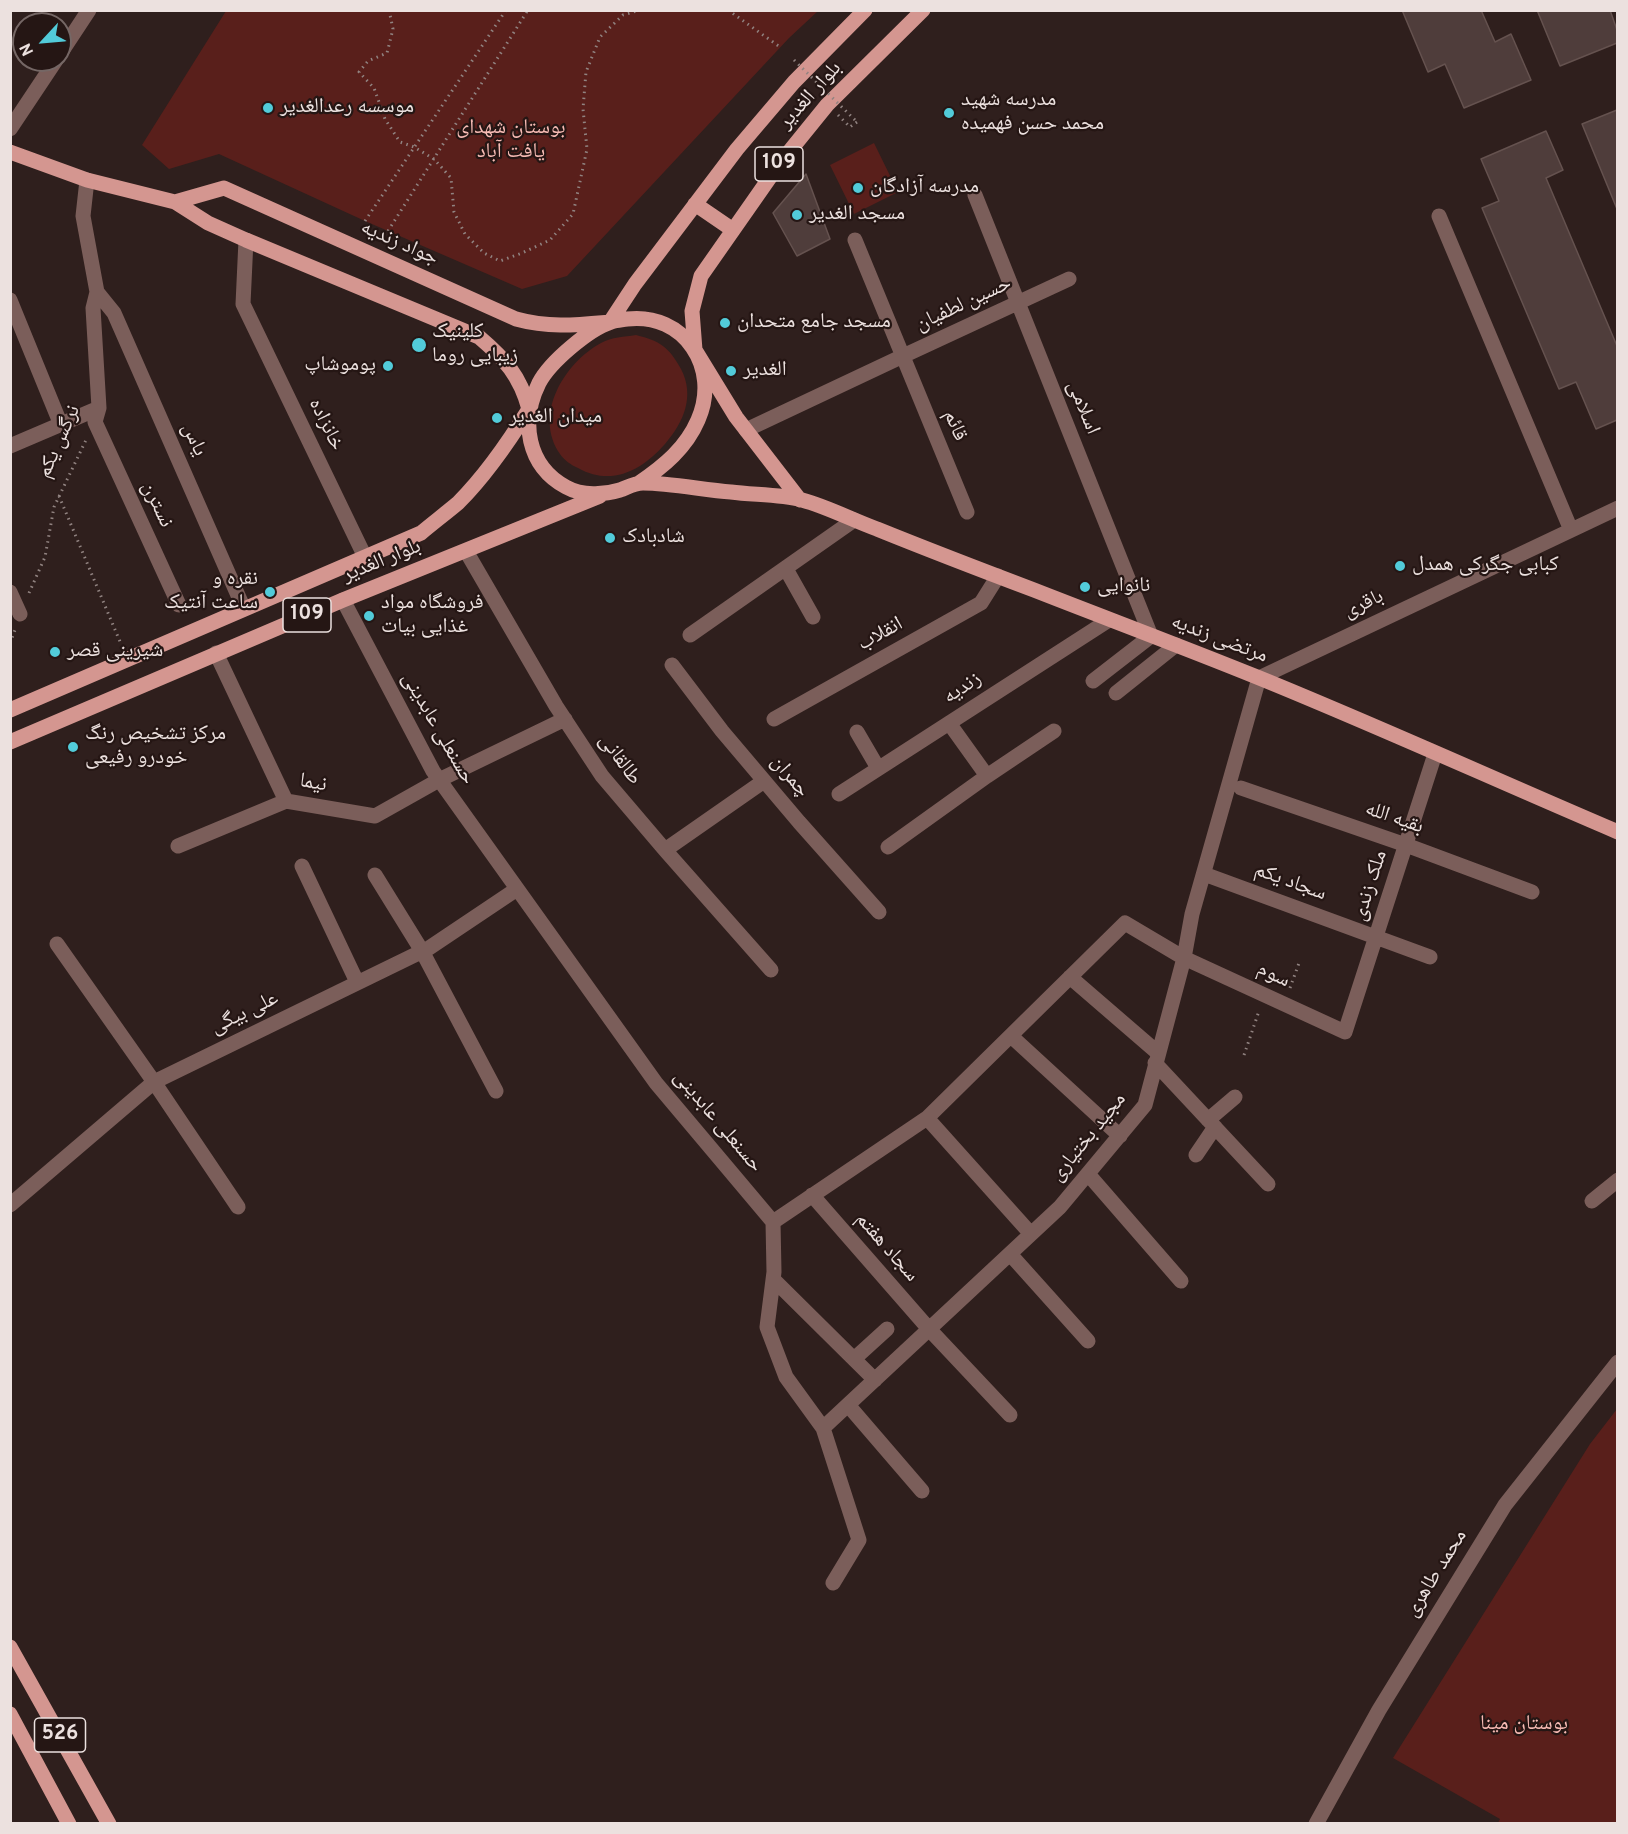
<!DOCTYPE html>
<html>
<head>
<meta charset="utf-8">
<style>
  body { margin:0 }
  #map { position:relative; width:1628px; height:1834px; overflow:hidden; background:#2f1f1d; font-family:Overpass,sans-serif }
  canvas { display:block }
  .frame { position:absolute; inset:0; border:12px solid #ece1df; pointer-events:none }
  .north { position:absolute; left:12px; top:12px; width:60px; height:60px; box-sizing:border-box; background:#251614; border:2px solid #756765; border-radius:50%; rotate:244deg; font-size:16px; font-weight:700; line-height:24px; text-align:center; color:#ece1df }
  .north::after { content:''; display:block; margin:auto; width:21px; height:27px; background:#52cbd9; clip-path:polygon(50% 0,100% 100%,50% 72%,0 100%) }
</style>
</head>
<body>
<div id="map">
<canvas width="1628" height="1834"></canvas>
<div class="frame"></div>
<div class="north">N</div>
</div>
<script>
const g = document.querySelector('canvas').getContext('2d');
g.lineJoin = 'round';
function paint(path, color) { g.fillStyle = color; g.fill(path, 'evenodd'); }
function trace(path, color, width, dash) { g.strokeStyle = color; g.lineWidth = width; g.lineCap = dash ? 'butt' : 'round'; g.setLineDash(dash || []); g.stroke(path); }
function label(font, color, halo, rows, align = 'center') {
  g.font = font + ' Overpass,"Noto Naskh Arabic",sans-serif'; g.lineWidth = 4.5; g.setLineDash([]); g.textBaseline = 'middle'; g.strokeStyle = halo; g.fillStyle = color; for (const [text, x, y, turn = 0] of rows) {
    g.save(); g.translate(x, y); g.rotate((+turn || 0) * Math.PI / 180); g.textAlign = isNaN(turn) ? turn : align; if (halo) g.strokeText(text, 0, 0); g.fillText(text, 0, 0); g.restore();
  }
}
paint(new Path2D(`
  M226,11V10L818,11L789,38L567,276L522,289L365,221L219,154L169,169L142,145Z
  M874,143L898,192L854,214L830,165Z
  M636,335C660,341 669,347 681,369C695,396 684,422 665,444C642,470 612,487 578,468C571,465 564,460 560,454C533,415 564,363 601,343C612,337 624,337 636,335Z
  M1617,1409V1823H1498L1500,1819L1393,1758L1590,1444Z`), '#591f1b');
const building = new Path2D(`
  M1402,10H1481L1495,42L1511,34L1531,80L1464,108L1445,64L1428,72Z
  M1537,10H1610L1617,30V43L1560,66Z
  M1617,110V209L1582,124Z
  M1546,131L1563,170L1546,178L1617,346V420L1596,429L1576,382L1559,389L1482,208L1499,201L1481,159Z
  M806,174L830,239L797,256L773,213Z`);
paint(building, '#4f3d3b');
trace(building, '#65524f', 1.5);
trace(new Path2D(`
  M389,10L393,29L387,53L368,61L359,72L374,88L385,119L400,142L414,147L434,159L451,178L454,212L465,234L484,253L500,261L522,253L550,240L573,214L587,149L583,109L586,72L600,37L623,15L640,10
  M728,10L780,47
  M838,115L850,127L857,122
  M365,221L506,10
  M388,231L528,10
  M59,496L121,644
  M29,593L45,557L54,507L86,440
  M10,643L15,630
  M1290,988L1299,963
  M1244,1055L1259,1011`), '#918381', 3, [1.5, 4.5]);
trace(new Path2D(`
  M60,54L89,10
  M10,129L56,60
  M87,180L83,216L97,292L93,308L99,408L95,422L179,605
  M975,195L1151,636L1093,681
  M1439,216L1571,530
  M246,240L243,304L365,557
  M855,240L967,512
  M97,292L114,313L244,609
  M10,300L61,425
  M746,430L903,356L1069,279
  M10,446L99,408
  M466,551L556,706L602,776L665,850L771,970
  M786,569L813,617
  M10,592L20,614
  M343,600L433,771L656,1083L773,1222
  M690,635L854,520
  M216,653L286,801
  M672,665L722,731L799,822L879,912
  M1116,693L1176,645
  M774,719L981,603L998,576
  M857,732L878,768
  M987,776L1054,731
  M1241,788L1406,845L1532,892
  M839,794L1109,620
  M178,846L286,801L375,816L439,780L565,719
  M888,847L987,776L949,723
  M665,850L764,781
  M302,866L357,982
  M1204,874L1430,957
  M375,875L422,951L496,1091
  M57,944L154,1082L238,1207
  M1070,977L1158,1053
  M1011,1036L1120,1136
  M1155,1063L1268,1184
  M927,1118L1031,1234
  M1208,1120L1235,1097
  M1196,1155L1215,1127
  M1088,1174L1181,1281
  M812,1195L929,1329L1010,1415
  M1592,1201L1618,1180
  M10,1205L154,1082L429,948L517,889
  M773,1222L927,1118L1125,923L1184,958L1345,1032L1435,754
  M773,1222L774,1272L767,1327L786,1377L823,1428L859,1540L833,1583
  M1010,1254L1088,1341
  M773,1279L875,1380
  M854,1359L887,1329
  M848,1405L922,1491
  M823,1428L1060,1207L1145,1105L1184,958L1192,914L1259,678L1618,508
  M1316,1824L1379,1710L1505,1505L1618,1362`), '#7b5e5a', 15);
trace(new Path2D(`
  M10,152L87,180L175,202L208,223L246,240L479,337C505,359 520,376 529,409C508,443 486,475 458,503C446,513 433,523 421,533L10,710
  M175,202L224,188L516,319C549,328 576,325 610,322L635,284L737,149L794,82L865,10
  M695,204L733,230
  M639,483C664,466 686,448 698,420C721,368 684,312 627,319C621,320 616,320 611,322C589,329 550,362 539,383C520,421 527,466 566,487C582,496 604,495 620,490C628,487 635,483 643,483C670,483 704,490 731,492C753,495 781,494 802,500C828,507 852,520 877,529C929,550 981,570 1034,590C1108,619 1183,647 1257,677C1378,726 1498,781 1618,832
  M800,500L736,417L695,350L692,311L701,276L780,163L827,105L923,10
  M10,742L343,600L600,496
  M10,1647L109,1824
  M10,1714L69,1824`), '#d49690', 15);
trace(new Path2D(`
  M794,60L857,122`), '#918381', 3, [1.5, 4.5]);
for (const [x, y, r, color] of [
  [268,108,6,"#52cbd9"],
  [949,113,6,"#52cbd9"],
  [858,188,6,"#52cbd9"],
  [797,215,6,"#52cbd9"],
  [725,323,6,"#52cbd9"],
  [419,345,8,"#52cbd9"],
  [388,366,6,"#52cbd9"],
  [731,371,6,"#52cbd9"],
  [497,418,6,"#52cbd9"],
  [610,538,6,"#52cbd9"],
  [1400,566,6,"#52cbd9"],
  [1085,587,6,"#52cbd9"],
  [270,592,6,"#52cbd9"],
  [369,616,6,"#52cbd9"],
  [55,652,6,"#52cbd9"],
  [73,747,6,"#52cbd9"]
]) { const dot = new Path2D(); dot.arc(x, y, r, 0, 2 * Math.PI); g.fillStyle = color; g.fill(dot); trace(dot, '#251614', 2); }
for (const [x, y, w] of [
  [779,164,48],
  [307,615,48],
  [60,1735,51]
]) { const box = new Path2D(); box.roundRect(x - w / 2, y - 17, w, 34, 4.5); g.fillStyle = '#251614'; g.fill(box); trace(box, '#ece1df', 1.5); }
label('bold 20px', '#ece1df', null, [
  ["109",779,164],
  ["109",307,615],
  ["526",60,1735]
]);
label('21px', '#ece1df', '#251614', [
  ["بلوار الغدیر",811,96,-48],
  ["جواد زندیه",399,244,24],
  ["حسین لطفیان",964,305,-25],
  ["اسلامی",1082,408,68],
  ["خانزاده",325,425,64],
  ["قائم",954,426,68],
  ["یاس",193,440,66],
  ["نرگس یکم",60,442,-66],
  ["نسترن",156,505,65],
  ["بلوار الغدیر",382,562,-22],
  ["باقری",1364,605,-25],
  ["انقلاب",881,635,-29],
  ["مرتضی زندیه",1219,640,21],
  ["زندیه",963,689,-33],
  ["حسنعلی عابدینی",437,729,60],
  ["طالقانی",619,760,54],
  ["چمران",789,777,50],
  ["نیما",313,784,10],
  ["بقیه الله",1394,819,19],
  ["سجاد یکم",1290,883,20],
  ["ملک زندی",1371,886,-72],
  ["سوم",1273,976,25],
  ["علی بیگی",245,1014,-26],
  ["حسنعلی عابدینی",717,1122,50],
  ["مجید بختیاری",1089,1138,-51],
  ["سجاد هفتم",886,1248,49],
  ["محمد طاهری",1437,1574,-58]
]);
label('21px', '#ece1df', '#251614', [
  ["مدرسه شهید",961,101],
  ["محمد حسن فهمیده",961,125],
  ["موسسه رعدالغدیر",280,108],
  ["مدرسه آزادگان",870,188],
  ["مسجد الغدیر",809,215],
  ["مسجد جامع متحدان",737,323],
  ["کلینیک",432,333],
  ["زیبایی روما",432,357],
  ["پوموشاپ",376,366,"right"],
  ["الغدیر",743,371],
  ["میدان الغدیر",509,418],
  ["شادبادک",622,538],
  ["کبابی جگرکی همدل",1412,566],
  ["نقره و",258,580,"right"],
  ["ساعت آنتیک",258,604,"right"],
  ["نانوایی",1097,587],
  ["فروشگاه مواد",381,604],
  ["غذایی بیات",381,628],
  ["شیرینی قصر",67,652],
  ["مرکز تشخیص رنگ",85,735],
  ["خودرو رفیعی",85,759]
], 'left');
label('21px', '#f7bbb4', '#251614', [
  ["بوستان شهدای",511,129],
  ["یافت آباد",511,153],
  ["بوستان مینا",1524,1725]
]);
</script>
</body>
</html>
